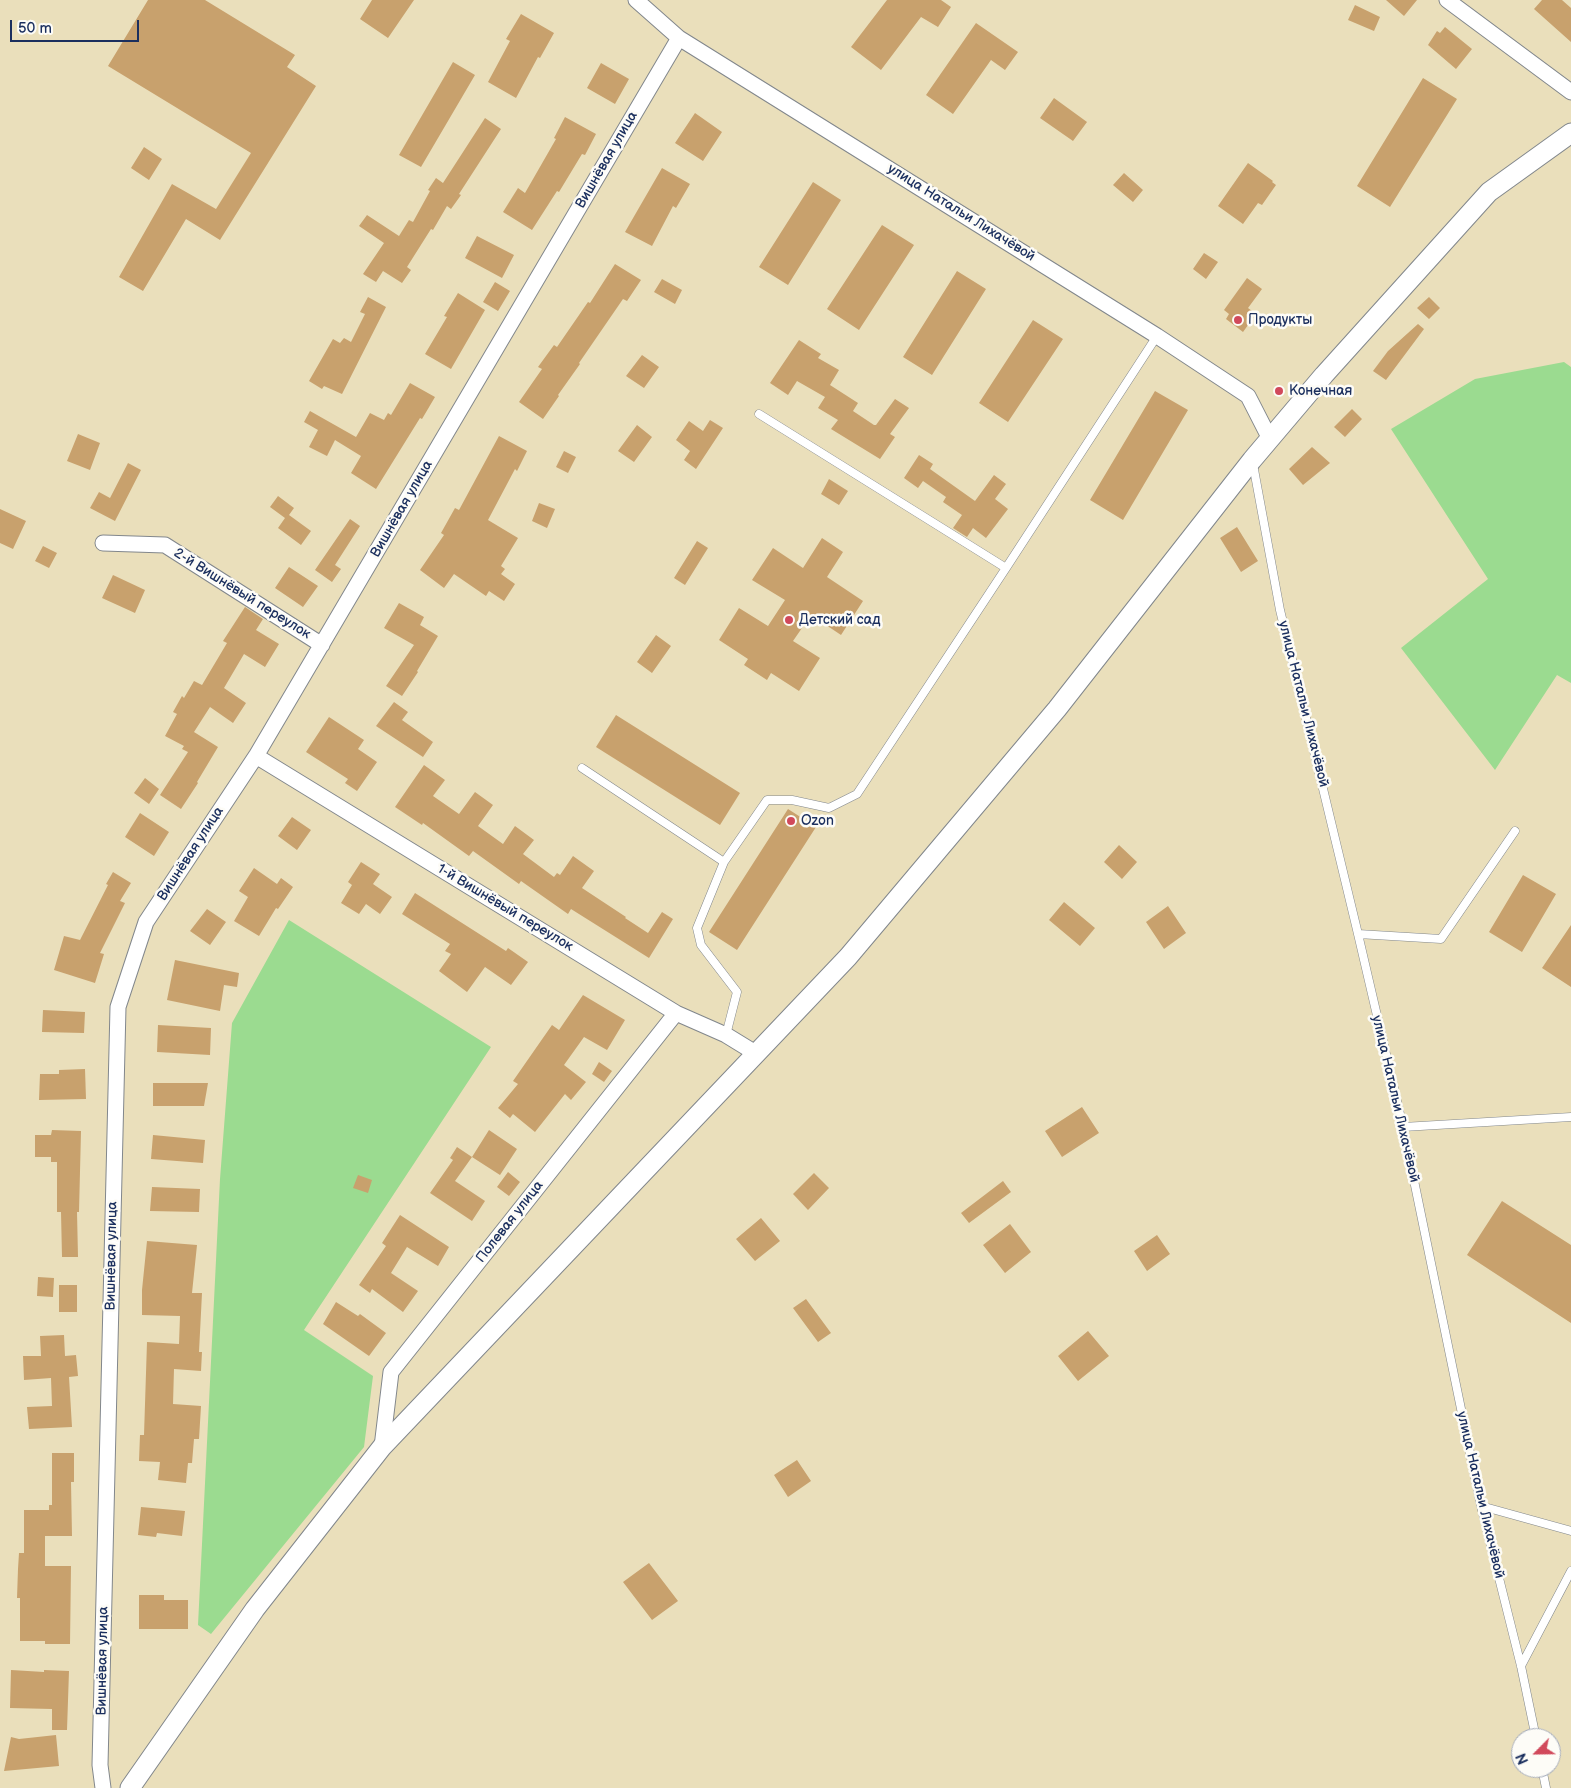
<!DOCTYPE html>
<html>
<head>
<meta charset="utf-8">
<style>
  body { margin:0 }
  #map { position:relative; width:1571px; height:1788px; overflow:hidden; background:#eadfbb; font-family:"Balsamiq Sans",sans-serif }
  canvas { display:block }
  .north { position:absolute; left:1511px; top:1728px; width:50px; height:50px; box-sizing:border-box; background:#fdfcf7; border:1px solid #a3aaba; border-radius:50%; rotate:247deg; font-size:14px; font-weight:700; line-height:20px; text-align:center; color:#1b2f5e }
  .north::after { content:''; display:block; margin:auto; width:18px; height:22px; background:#d1495b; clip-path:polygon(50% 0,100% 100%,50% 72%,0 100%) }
  .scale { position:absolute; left:10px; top:20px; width:129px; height:22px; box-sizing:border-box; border:2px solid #1b2f5e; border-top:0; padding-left:6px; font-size:15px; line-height:18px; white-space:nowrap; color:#1b2f5e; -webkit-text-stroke:4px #fdfcf7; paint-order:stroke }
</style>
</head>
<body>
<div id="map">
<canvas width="1571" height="1788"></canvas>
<div class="north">N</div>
<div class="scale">50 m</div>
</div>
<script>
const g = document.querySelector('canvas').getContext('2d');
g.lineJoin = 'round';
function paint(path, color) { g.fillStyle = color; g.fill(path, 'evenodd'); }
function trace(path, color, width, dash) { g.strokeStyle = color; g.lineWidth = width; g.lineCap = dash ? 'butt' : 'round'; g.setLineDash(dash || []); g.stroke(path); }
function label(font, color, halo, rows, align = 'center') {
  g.font = font + ' "Balsamiq Sans",sans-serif'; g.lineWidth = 5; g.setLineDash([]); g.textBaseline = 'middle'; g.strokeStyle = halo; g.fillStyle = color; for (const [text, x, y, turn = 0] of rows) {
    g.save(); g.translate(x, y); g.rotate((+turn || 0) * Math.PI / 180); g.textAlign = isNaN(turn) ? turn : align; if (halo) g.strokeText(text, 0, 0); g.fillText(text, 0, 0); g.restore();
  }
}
paint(new Path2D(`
  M1564,362L1571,367V683L1557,675L1495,770L1401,648L1488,579L1391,429L1475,379Z
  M289,920L491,1047L304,1330L373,1376L364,1447L211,1634L198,1625L220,1179L232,1023Z`), '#9bdb90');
paint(new Path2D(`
  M148,0H205L295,55L287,67L316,86L220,240L186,219L143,291L119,277L172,184L216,209L251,153L108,66Z
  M372,0H414L388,38L360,19Z
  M887,0H941L951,7L938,27L921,17L881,70L851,47Z
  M1386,0H1417L1404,16Z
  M1542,0H1562L1571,8V42L1534,9Z
  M1355,5L1380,17L1374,31L1348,20Z
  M521,14L554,33L540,58L538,57L516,98L488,82L510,41L506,39Z
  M976,23L1018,52L1005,70L991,60L953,114L926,95Z
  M1445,27L1472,49L1456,69L1428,45L1437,31L1440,33Z
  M453,62L475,75L421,167L399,155Z
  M601,63L629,79L615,104L587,88Z
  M1423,78L1457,99L1390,207L1357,186Z
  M1054,98L1087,122L1073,141L1040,118Z
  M695,113L722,132L703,161L675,143Z
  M565,117L596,134L585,155L582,154L559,192L557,191L532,230L503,212L518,188L525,193L556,139L554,138Z
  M485,118L501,129L459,194L461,195L451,209L447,206L433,230L431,229L407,267L411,270L402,283L383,271L376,282L363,274L384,243L359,226L367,215L399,236L409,220L413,222L430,191L428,190L436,178L443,183Z
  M144,147L162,159L149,180L131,168Z
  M1248,163L1273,181L1272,182L1276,185L1262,205L1258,203L1243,224L1218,206Z
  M662,168L690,184L676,208L673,206L652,246L625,232Z
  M1124,173L1143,190L1133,202L1113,185Z
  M813,182L841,200L788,285L759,267Z
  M882,225L914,245L859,330L827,309Z
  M477,236L514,255L502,278L465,258Z
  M1204,253L1218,262L1206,279L1193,269Z
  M615,264L641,280L627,301L623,299L579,363L580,364L558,395L559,396L543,419L519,402L542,369L538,367L554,345L557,347L588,302L590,303Z
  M957,271L986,289L932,375L903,357Z
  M1247,278L1262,289L1248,308L1256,314L1243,332L1226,319L1229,314L1224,310Z
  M662,279L682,290L675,304L654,292Z
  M495,282L510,291L498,311L483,302Z
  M458,293L485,310L451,369L425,354L447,317L444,316Z
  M368,297L386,307L342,394L324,386L322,389L309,381L333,339L340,343L344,338L351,342L365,314L360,312Z
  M1429,297L1440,308L1429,319L1417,308Z
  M1033,320L1063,339L1008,422L979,403Z
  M1418,324L1424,329L1386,380L1373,371L1388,351Z
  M799,340L821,354L818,358L839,370L830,385L858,403L853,411L874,425H876L895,399L909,408L890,434L895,437L880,459L831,429L838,420L818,408L825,397L797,381L788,395L770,383Z
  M642,355L659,367L644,388L626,376Z
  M410,383L435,397L422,419L420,418L376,489L351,473L361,456L335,440L327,456L309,447L318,430L304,422L310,411L356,437L370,413L384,420L388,413L391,415Z
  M1155,391L1188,410L1123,520L1090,500Z
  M1352,409L1362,419L1345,437L1334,427Z
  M710,420L723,428L696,469L684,460L690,451L676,440L689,421L703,431Z
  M637,425L652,437L634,462L618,451Z
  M78,434L100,443L90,470L67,461Z
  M499,436L527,451L517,471L515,469L488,520L518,538L501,566L505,569L501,574L515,584L504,601L489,591L486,596L454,574L444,588L420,570L444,535L441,533L455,508L459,510Z
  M1312,447L1330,463L1303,485L1289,469Z
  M564,451L576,457L568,473L556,467Z
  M919,455L933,464L930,469L975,501L994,475L1006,484L995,499L1008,509L986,538L973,528L967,537L953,528L962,515L943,502L946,497L923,481L918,488L904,478Z
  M128,463L141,470L115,521L90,508L99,492L110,498Z
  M829,479L848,491L839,505L821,494Z
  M278,496L294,508L289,515L311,531L301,545L278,528L285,518L270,507Z
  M539,503L555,509L547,528L532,521Z
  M0,509L26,521L13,549L0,543Z
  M350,519L360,526L335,565L341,569L332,582L315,570Z
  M1237,527L1258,561L1241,572L1220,538Z
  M822,538L843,552L827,577L863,601L841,635L811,615L793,641L820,658L799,691L771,673L767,680L744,665L748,659L719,640L739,608L768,626L785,600L752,580L773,548L803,568Z
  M697,541L708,548L685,585L674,578Z
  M43,546L57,553L49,568L35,561Z
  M289,567L318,586L303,607L275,588Z
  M113,575L145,590L135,613L102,598Z
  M399,603L424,617L420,625L438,636L417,671L418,672L402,696L386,686L414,645L384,628Z
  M245,607L263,619L256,630L279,644L265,667L244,654L224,688L246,703L233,723L210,707L194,732L218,747L197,782L198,783L181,809L160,795L188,752L182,749L184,746L165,736L177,714L173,712L182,696L184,698L194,681L202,685L227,643L223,641Z
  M656,635L671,646L652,673L637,662Z
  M394,702L408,712L402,720L433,742L423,757L376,726Z
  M616,715L740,793L720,825L596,747Z
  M329,717L364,740L358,749L377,762L357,791L345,783L348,779L306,752Z
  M424,765L445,780L433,796L459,814L475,792L493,805L478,826L503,844L515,826L534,840L523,854L554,877L557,873L560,875L573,856L594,871L582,888L626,917L625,918L648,933L662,912L673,919L649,958L571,909L568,914L521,881L519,884L473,851L469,856L423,823L422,825L395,807Z
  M145,778L159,789L149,804L134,793Z
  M788,809L816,827L737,950L709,932Z
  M140,813L169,832L154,856L125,837Z
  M292,817L311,830L297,850L278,836Z
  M1119,845L1137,862L1122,879L1104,862Z
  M361,862L380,874L373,884L392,897L380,914L366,904L359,914L341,903L352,885L348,882Z
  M254,868L277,884L281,878L293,887L278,909L276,908L259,936L234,921L248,897L239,891Z
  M113,872L131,883L120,901L125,903L100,953L104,954L95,983L54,970L64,936L80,940L108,885L106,884Z
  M1523,875L1556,894L1522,952L1489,932Z
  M415,893L506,951L508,948L528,962L511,985L485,967L467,992L439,971L451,954L445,951L450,944L402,914Z
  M1064,902L1095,928L1080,946L1049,920Z
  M1168,906L1186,933L1164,949L1146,922Z
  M207,909L226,922L210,945L190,931Z
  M1571,925V987L1542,968Z
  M175,960L239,973L237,987L224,985L220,1011L167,1000Z
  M583,995L625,1020L607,1050L584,1037L564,1065L586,1082L571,1100L565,1094L535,1132L513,1114L510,1118L498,1108L518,1084L513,1081L552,1025L559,1030Z
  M43,1010L85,1012L84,1033L42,1032Z
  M158,1025L211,1028L210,1055L157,1052Z
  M599,1062L612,1071L604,1082L592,1074Z
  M85,1069L86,1099L39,1100L40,1074H59V1070Z
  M153,1083H208L204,1106H153Z
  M1082,1107L1099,1133L1062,1157L1045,1131Z
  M52,1130L81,1131L79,1212H77L78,1257H62L61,1212H57V1162H51V1157H35V1135H51Z
  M489,1130L517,1149L500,1175L472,1157Z
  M153,1135L205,1140L203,1163L151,1159Z
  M457,1147L472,1157L455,1181L485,1201L472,1221L430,1193L453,1160L450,1158Z
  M508,1172L520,1182L509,1196L497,1187Z
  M814,1173L829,1188L808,1210L793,1194Z
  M358,1175L372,1180L368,1193L353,1188Z
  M1003,1181L1011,1192L969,1223L961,1213Z
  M152,1187L200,1189L199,1212L150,1211Z
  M1502,1201L1571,1245V1323L1467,1255Z
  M400,1215L449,1247L438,1266L407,1247L391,1273L418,1291L403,1312L372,1289L370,1293L359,1285L386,1246L382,1243Z
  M761,1218L780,1241L755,1261L736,1239Z
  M1010,1224L1031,1252L1005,1273L983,1245Z
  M1157,1235L1170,1254L1147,1271L1134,1251Z
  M147,1241L197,1245L192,1293H202L199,1352H202L201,1371L174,1369L173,1404L201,1406L199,1439H194L192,1463H188L186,1483L158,1480L160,1462L139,1461L140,1435H144L147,1342L179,1344L180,1316L142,1315V1290Z
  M38,1277L54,1278L53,1297L37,1296Z
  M59,1285H77V1312H59Z
  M806,1299L831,1333L818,1342L793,1308Z
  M336,1302L358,1316L360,1314L386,1333L369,1356L323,1324Z
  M1088,1331L1109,1356L1078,1381L1058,1356Z
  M64,1335L65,1356L76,1355L78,1376L69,1377L72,1427L29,1429L27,1407L52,1406L51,1378L24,1380L23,1356H41L40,1336Z
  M52,1453H74V1482H71L72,1536H45V1566H71L70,1644H45V1641H20V1598H17L18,1569L19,1553H24V1510H49V1505H52Z
  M797,1460L811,1481L788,1497L774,1475Z
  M141,1507L185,1511L182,1536L157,1533L156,1537L138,1535Z
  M649,1563L678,1601L652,1620L623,1582Z
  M139,1595H164V1600H188V1629H139Z
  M11,1670L44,1672V1670L69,1671L67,1730H52V1709L10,1708Z
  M56,1735L59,1766L4,1771L11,1737L19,1739Z`), '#c8a16d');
const service = new Path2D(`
  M759,414L1006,568L1157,336
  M1253,464L1280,610L1358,934L1403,1127L1481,1506L1521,1666L1536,1738
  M582,768L724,862L767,800H792L829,808L857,794L1006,568
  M724,862L697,928L701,945L737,992L726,1035
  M1358,934L1441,939L1515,831
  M1403,1127L1571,1117
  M1481,1506L1571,1531
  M1521,1666L1571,1571
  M1542,1768L1546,1788`);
const minor = new Path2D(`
  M636,0L679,38L1157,336L1248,396L1270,439
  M1447,0L1571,92
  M103,543L165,545L322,645
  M256,756L676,1013L726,1035L757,1054
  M382,1447L391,1372L676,1013
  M103,1788L100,1765L118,1007L146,922L256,756L679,38`);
const tertiary = new Path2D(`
  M130,1788L255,1609L382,1447L848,957L1057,709L1252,460L1324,375L1489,192L1571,133`);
trace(service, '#82878c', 9);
trace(minor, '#82878c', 17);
trace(tertiary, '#82878c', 21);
trace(service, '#fff', 8);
trace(minor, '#fff', 15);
trace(tertiary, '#fff', 19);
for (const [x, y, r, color] of [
  [1238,320,5,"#d1495b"],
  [1279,391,5,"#d1495b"],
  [789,620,5,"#d1495b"],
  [791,821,5,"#d1495b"]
]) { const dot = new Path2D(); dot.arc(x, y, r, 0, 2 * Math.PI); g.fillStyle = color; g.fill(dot); trace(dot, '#fdfcf7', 2); }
label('14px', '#1b2f5e', '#fdfcf7', [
  ["Вишнёвая улица",607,160,-60],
  ["улица Натальи Лихачёвой",961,213,32],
  ["Вишнёвая улица",402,509,-60],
  ["2-й Вишнёвый переулок",242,594,32],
  ["улица Натальи Лихачёвой",1303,704,76],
  ["Вишнёвая улица",191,854,-57],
  ["1-й Вишнёвый переулок",505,908,31],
  ["улица Натальи Лихачёвой",1395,1099,77],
  ["Полевая улица",510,1222,-52],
  ["Вишнёвая улица",112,1256,-89],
  ["улица Натальи Лихачёвой",1480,1495,77],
  ["Вишнёвая улица",103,1661,-89]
]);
label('14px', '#1b2f5e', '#fdfcf7', [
  ["Продукты",1248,320],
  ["Конечная",1289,391],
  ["Детский сад",799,620],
  ["Ozon",801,821]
], 'left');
</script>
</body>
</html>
